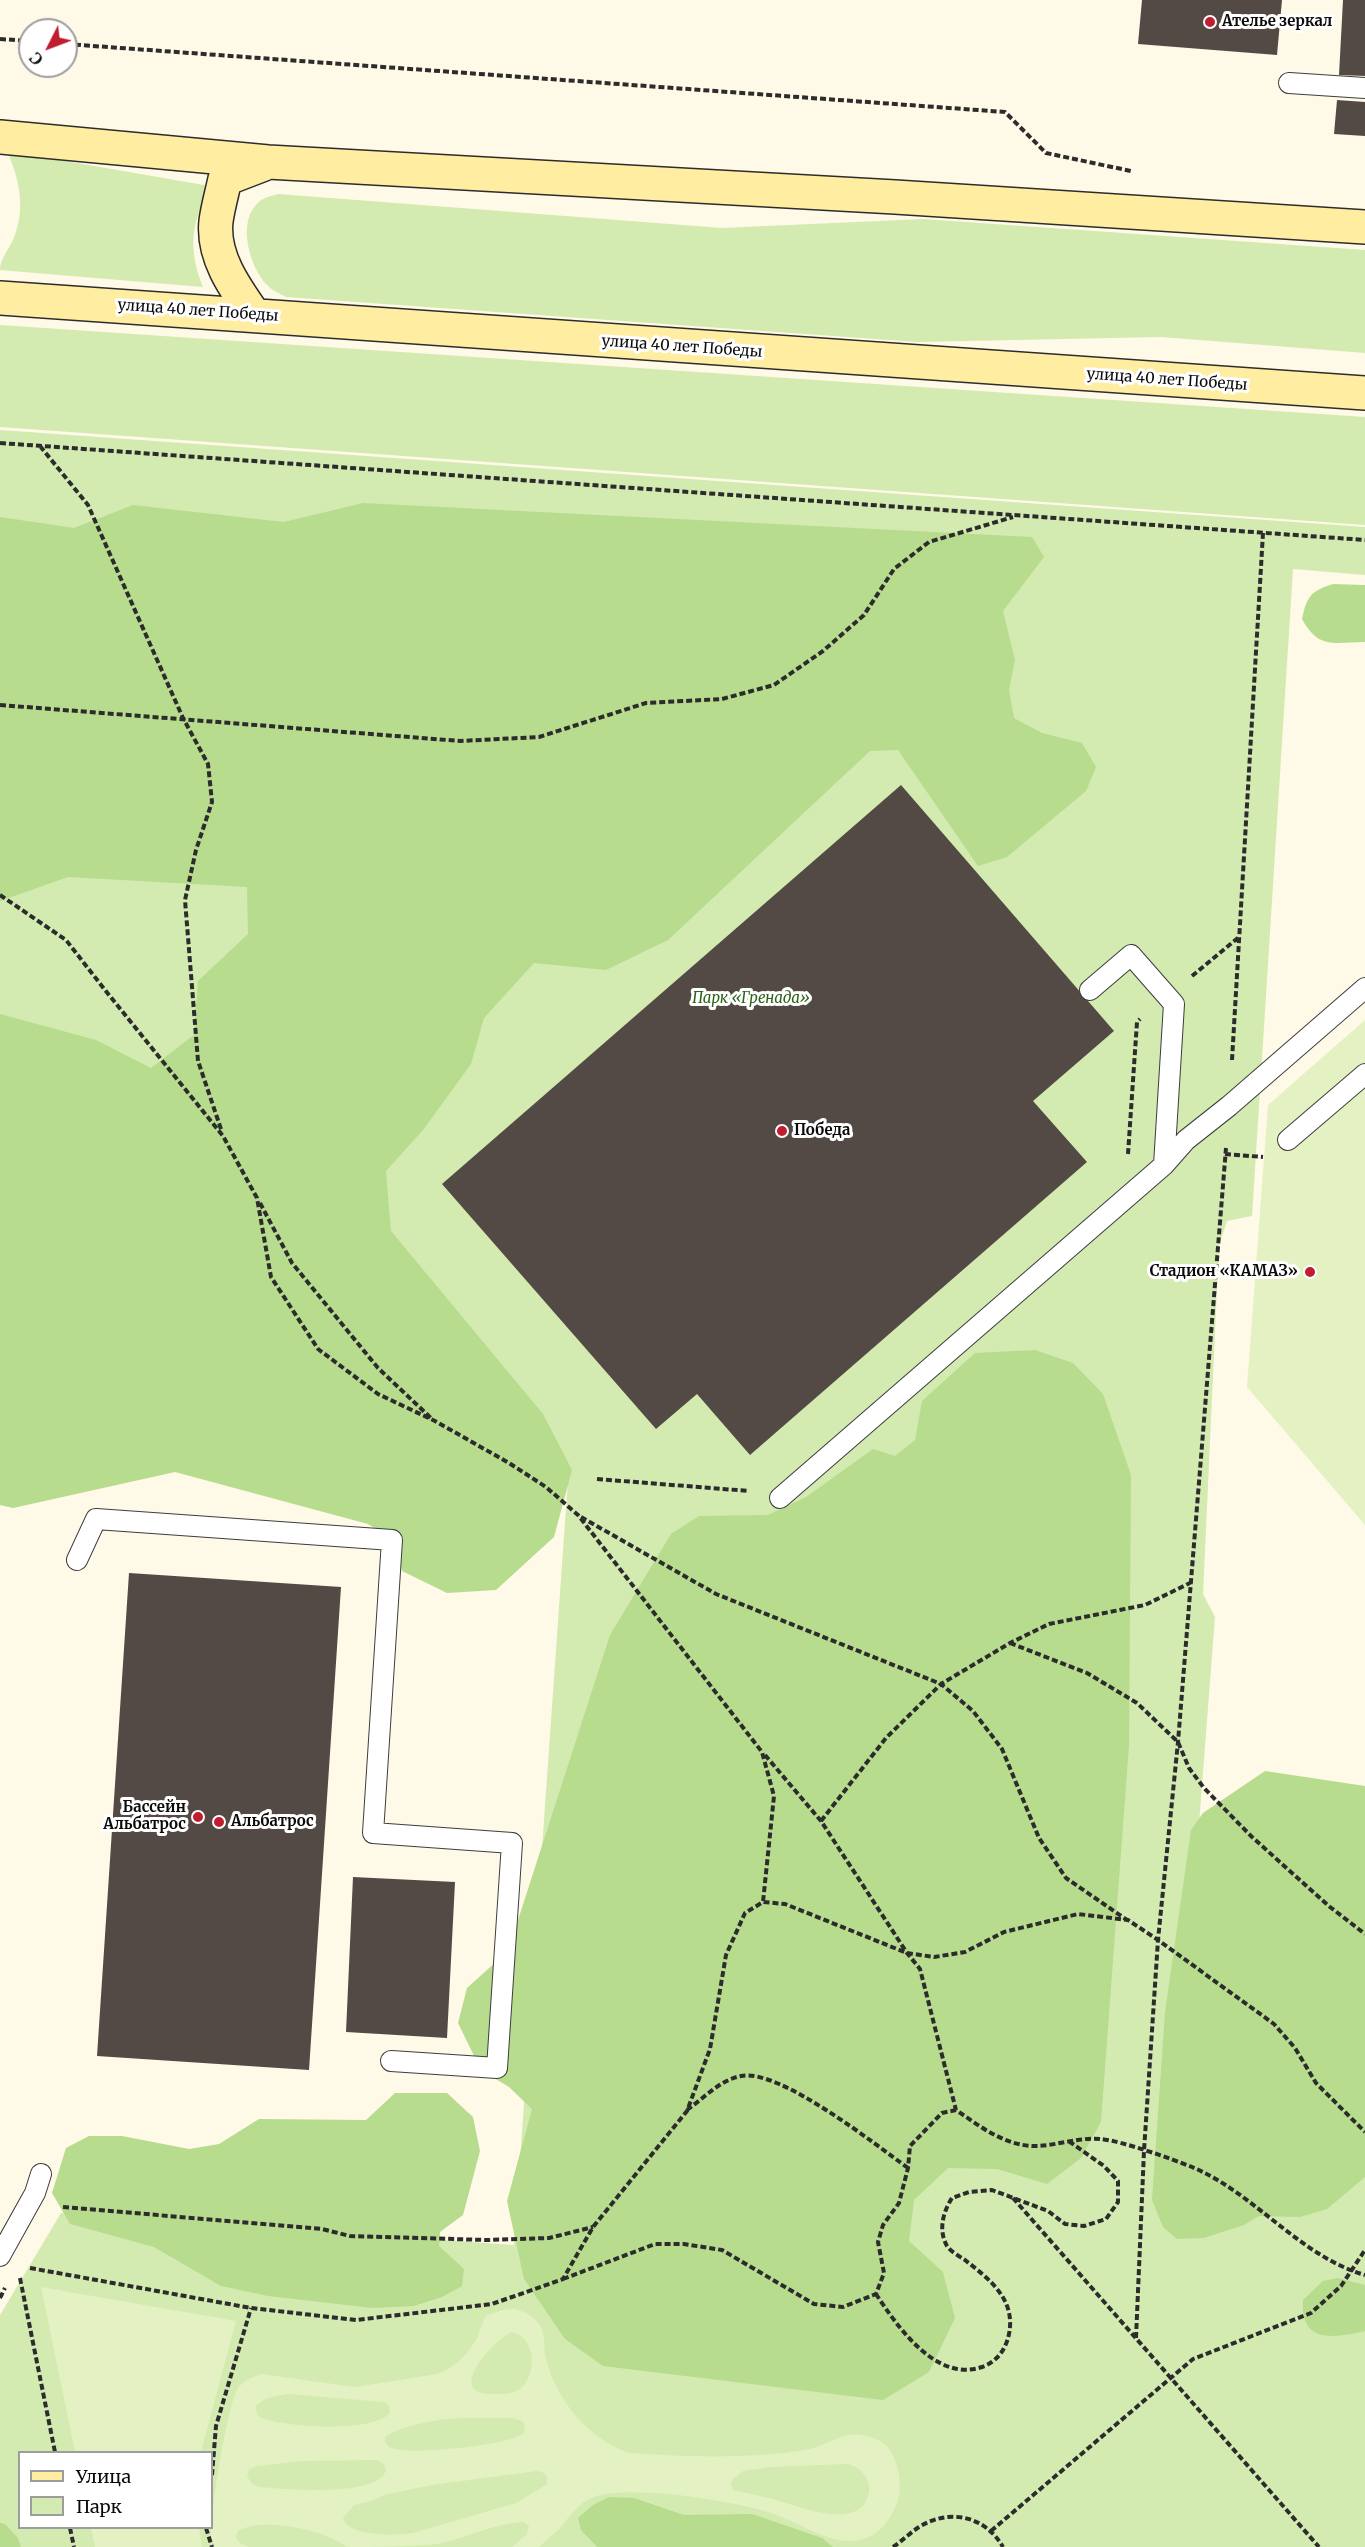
<!DOCTYPE html>
<html>
<head>
<meta charset="utf-8">
<style>
  body { margin:0 }
  #map { position:relative; width:1365px; height:2547px; overflow:hidden; background:#fff9e7; font-family:Merriweather,serif }
  canvas { display:block }
  .legend { position:absolute; left:18px; top:2451px; width:195px; height:78px; box-sizing:border-box; background:#fff; border:2px solid #9d9d9d; margin:0; padding:8px 10px; list-style:none; font-size:18px; color:#0a0a0a }
  .legend li { display:flex; align-items:center; gap:12px; height:30px }
  .legend b { width:30px; border:2px solid #9d9d9d }
  .north { position:absolute; left:18px; top:18px; width:60px; height:60px; box-sizing:border-box; background:#fff; border:2px solid #9d9d9d; border-radius:50%; rotate:228deg; font-size:16px; font-weight:700; line-height:24px; text-align:center; color:#0a0a0a }
  .north::after { content:''; display:block; margin:auto; width:21px; height:27px; background:#c11c30; clip-path:polygon(50% 0,100% 100%,50% 72%,0 100%) }
</style>
</head>
<body>
<div id="map">
<canvas width="1365" height="2547"></canvas>
<ul class="legend">
<li><b style="height:8px;background:#ffeea2"></b>Улица</li>
<li><b style="height:16px;background:#d3ebb0"></b>Парк</li>
</ul>
<div class="north">С</div>
</div>
<script>
const g = document.querySelector('canvas').getContext('2d');
g.lineJoin = 'round';
function paint(path, color) { g.fillStyle = color; g.fill(path, 'evenodd'); }
function trace(path, color, width, dash) { g.strokeStyle = color; g.lineWidth = width; g.lineCap = dash ? 'butt' : 'round'; g.setLineDash(dash || []); g.stroke(path); }
function label(font, color, halo, rows, align = 'center') {
  g.font = font + ' Merriweather,serif'; g.lineWidth = 6; g.setLineDash([]); g.textBaseline = 'middle'; g.strokeStyle = halo; g.fillStyle = color; for (const [text, x, y, turn = 0] of rows) {
    g.save(); g.translate(x, y); g.rotate((+turn || 0) * Math.PI / 180); g.textAlign = isNaN(turn) ? turn : align; if (halo) g.strokeText(text, 0, 0); g.fillText(text, 0, 0); g.restore();
  }
}
paint(new Path2D(`
  M7,151L210,186C192,223 187,247 203,287L0,270C0,259 9,249 13,240C26,210 20,180 7,151Z
  M278,194L722,228L923,219L1365,250V353L1161,337L917,342L286,297C279,293 271,290 266,284C249,265 236,220 260,201C265,197 272,196 278,194Z
  M0,325L1365,417V525L0,427Z
  M0,430L1365,527V575L1293,569L1252,1216L1227,1221L1219,1245L1203,1594L1215,1617L1186,1992L1365,2027V2547H0V2315L61,2213L514,2245L568,1480L0,1439ZM20,2452H212V2528H20Z`), '#d3ebb0');
paint(new Path2D(`
  M363,503L1032,537L1044,557L1003,611L1015,660L1009,690L1014,718L1042,733L1082,743L1096,767L1086,791L1007,857L978,866L898,750L870,751L668,940L606,970L534,963L484,1018L471,1064L423,1130L386,1171L391,1231L543,1414L572,1470L554,1537L496,1590L447,1593L402,1571L395,1541L368,1524L175,1472L13,1508L0,1505V1014L96,1040L151,1068L194,1035L198,981L248,934L247,887L68,877L0,901V517L74,528L133,505L284,522Z
  M1333,584L1365,585V642C1334,642 1319,650 1302,619C1307,596 1311,591 1333,584Z
  M1035,1350L1073,1363L1103,1394L1131,1475L1129,1745L1101,2122L1081,2158L1047,2184L997,2169L948,2168L914,2200L909,2241L943,2272L955,2318L929,2372L883,2400L603,2366L565,2339L524,2279L507,2201L532,2109L509,2087L481,2070L458,2023L467,1988L508,1951L610,1635L671,1534L699,1516L768,1515L806,1497L873,1449L895,1456L915,1440L922,1401L975,1353Z
  M1265,1771L1365,1786V2177L1327,2209L1300,2217L1259,2216L1244,2225L1204,2238L1177,2239L1163,2227L1152,2200L1165,2012L1191,1830L1203,1813Z
  M395,2093H447L473,2117L480,2151L463,2215L440,2232L439,2246L464,2269L462,2286L442,2297L414,2306L372,2308L268,2296L221,2286L154,2247L70,2224L52,2193L66,2148L89,2136H122L189,2149L219,2144L259,2119L366,2120Z
  M1338,2278L1365,2285V2331C1333,2338 1300,2344 1303,2300L1323,2281Z
  M609,2497L634,2498L684,2515L752,2514L822,2538L833,2547H597L581,2530L578,2518L593,2505Z
  M0,2523L5,2524L18,2538L21,2547H0Z`), '#b7dc8e');
paint(new Path2D(`
  M1365,1020V1525L1247,1387L1268,1105Z
  M41,2287L236,2321L201,2452H75Z
  M515,2309C525,2312 535,2316 541,2327C546,2338 543,2351 547,2363C559,2403 589,2439 629,2453C689,2457 747,2459 806,2450C825,2447 843,2431 862,2435C871,2437 881,2440 887,2446C898,2459 904,2487 897,2503C888,2525 874,2542 847,2541C823,2540 795,2521 771,2513C733,2501 627,2483 591,2498C576,2505 570,2517 559,2529C553,2535 545,2541 539,2547H512L527,2534L529,2526L523,2522C492,2524 467,2538 437,2544C408,2547 377,2547 347,2547C327,2530 261,2516 238,2531L236,2538L241,2544L249,2547H215C214,2543 211,2538 211,2534C210,2514 228,2402 238,2388C243,2381 253,2377 261,2374L355,2387L437,2374C452,2369 466,2356 474,2343C480,2335 480,2325 486,2316L502,2310ZM512,2332C536,2338 538,2374 520,2389C513,2395 497,2394 488,2394C446,2391 496,2338 512,2332ZM288,2394L384,2402L389,2406L390,2413C374,2433 280,2428 258,2416L255,2407C263,2397 276,2396 288,2394ZM463,2418H512L523,2421L525,2426L524,2433C506,2446 418,2454 395,2449C390,2448 387,2446 385,2441L386,2436C408,2424 437,2419 463,2418ZM377,2460L384,2464L386,2470C378,2498 283,2489 259,2487L252,2484L247,2476L249,2470L257,2466L304,2461ZM848,2464C860,2468 866,2473 869,2486C870,2492 868,2497 865,2503C849,2528 795,2505 773,2499C760,2496 746,2493 733,2490L731,2484L733,2479L743,2471L770,2467ZM537,2471L544,2473L547,2477V2484L516,2503L413,2533C397,2535 349,2538 343,2518L354,2505L371,2501L384,2495L432,2485Z
  M91,2528H199L202,2547H95Z`), '#e4f1c2');
paint(new Path2D(`
  M1142,0H1282L1277,55L1138,44Z
  M1343,0H1365V76L1339,75Z
  M1337,100L1365,102V136L1334,134Z
  M901,785L1114,1031L1033,1101L1087,1162L750,1455L697,1394L656,1429L442,1184Z
  M129,1573L341,1587L309,2070L97,2056Z
  M353,1877L455,1882L447,2038L346,2032Z`), '#534a46');
const lane = new Path2D(`
  M1289,83L1365,88
  M1090,990L1131,955L1174,1004L1164,1165
  M1288,1140L1365,1074
  M780,1498L1164,1165L1186,1140L1229,1106L1365,988
  M77,1560L96,1519L392,1540L373,1833L512,1843L497,2068L391,2061
  M0,2256L35,2193L41,2174`);
const secondary = new Path2D(`
  M0,137L268,162L895,197L1365,227
  M0,298L1365,393
  M254,315C235,288 212,256 216,221C218,207 222,193 225,179L264,164`);
trace(lane, '#3d3d3d', 22);
trace(secondary, '#2c2c2c', 36);
trace(new Path2D(`
  M0,39L30,41
  M66,44L1005,112L1046,153L1131,171
  M0,443L1365,540
  M40,446L88,505L183,718L208,764L212,802L196,850L185,900L198,1061L222,1132
  M0,705L460,741L539,737L646,703L722,699L774,685L823,651L864,615L894,569L929,542L1013,517
  M0,895L66,940L105,990L223,1136L257,1198L271,1277L318,1349L378,1394L435,1421L509,1463L546,1487L578,1515L762,1752L774,1796L763,1902
  M1192,976L1239,937
  M1232,1060L1263,533
  M1128,1154L1137,1022L1140,1019
  M1225,1154L1263,1157
  M260,1203L292,1263L378,1368L432,1419
  M597,1479L749,1491
  M581,1517L716,1594L941,1684L973,1711L1002,1749L1039,1838L1066,1878L1127,1920
  M1010,1643L1087,1673L1137,1703L1178,1742L1189,1768L1204,1788L1252,1837L1330,1907L1365,1934
  M765,1755L821,1821L907,1953L920,1969L956,2110C981,2127 1006,2147 1038,2146C1058,2145 1080,2137 1101,2139C1122,2141 1172,2159 1192,2167C1256,2194 1299,2256 1365,2275
  M821,1821L886,1738L941,1684L1010,1643L1049,1624L1145,1605L1190,1583
  M687,2110C704,2098 720,2080 741,2076C779,2068 876,2145 908,2168
  M1013,2198L1319,2547
  M63,2207L322,2229L350,2236L487,2240L549,2238L593,2227
  M30,2268L251,2308L356,2320L492,2304L563,2279L593,2227L687,2111L710,2049L726,1955L745,1913L763,1902L785,1904L907,1953L934,1957L965,1952L1004,1932L1078,1914L1128,1920L1158,1940L1274,2024L1295,2048L1316,2083L1365,2132
  M20,2278L55,2452
  M563,2279L655,2244H684L722,2250L814,2304L843,2307L876,2294L884,2273L878,2242L883,2225L899,2203L908,2168L910,2146L942,2113L956,2110
  M876,2294C897,2326 936,2383 982,2367C997,2362 1006,2349 1009,2334C1016,2299 989,2279 965,2260C959,2256 950,2251 947,2246C938,2230 943,2212 952,2198L969,2192L992,2190L1048,2211L1065,2224L1084,2226L1106,2219L1118,2202V2181L1104,2166L1070,2142
  M0,2298L5,2288
  M1136,2338L1144,2151L1158,1940L1178,1742L1226,1148
  M212,2475L216,2426L251,2308
  M70,2528L74,2547
  M206,2528L212,2547
  M991,2531L1193,2359L1311,2313L1341,2286L1365,2250
  M893,2547C902,2541 910,2533 919,2527C950,2508 985,2516 1003,2547`), '#2c2c2c', 4, [6, 3]);
trace(lane, '#fff', 20);
trace(secondary, '#ffeea2', 33);
for (const [x, y, r, color] of [
  [1210,22,6,"#c11c30"],
  [782,1131,6,"#c11c30"],
  [1310,1272,6,"#c11c30"],
  [198,1817,6,"#c11c30"],
  [219,1822,6,"#c11c30"]
]) { const dot = new Path2D(); dot.arc(x, y, r, 0, 2 * Math.PI); g.fillStyle = color; g.fill(dot); trace(dot, '#fff', 2); }
label('bold 15px', '#0a0a0a', '#fff', [
  ["Ателье зеркал",1222,22],
  ["Победа",794,1131],
  ["Стадион «КАМАЗ»",1298,1272,"right"],
  ["Бассейн",186,1808,"right"],
  ["Альбатрос",186,1825,"right"],
  ["Альбатрос",231,1822]
], 'left');
label('15px', '#0a0a0a', '#fff', [
  ["улица 40 лет Победы",198,311,4],
  ["улица 40 лет Победы",682,347,4],
  ["улица 40 лет Победы",1167,380,4]
]);
label('italic 15px', '#2e6418', '#fff', [
  ["Парк «Гренада»",751,999]
]);
</script>
</body>
</html>
